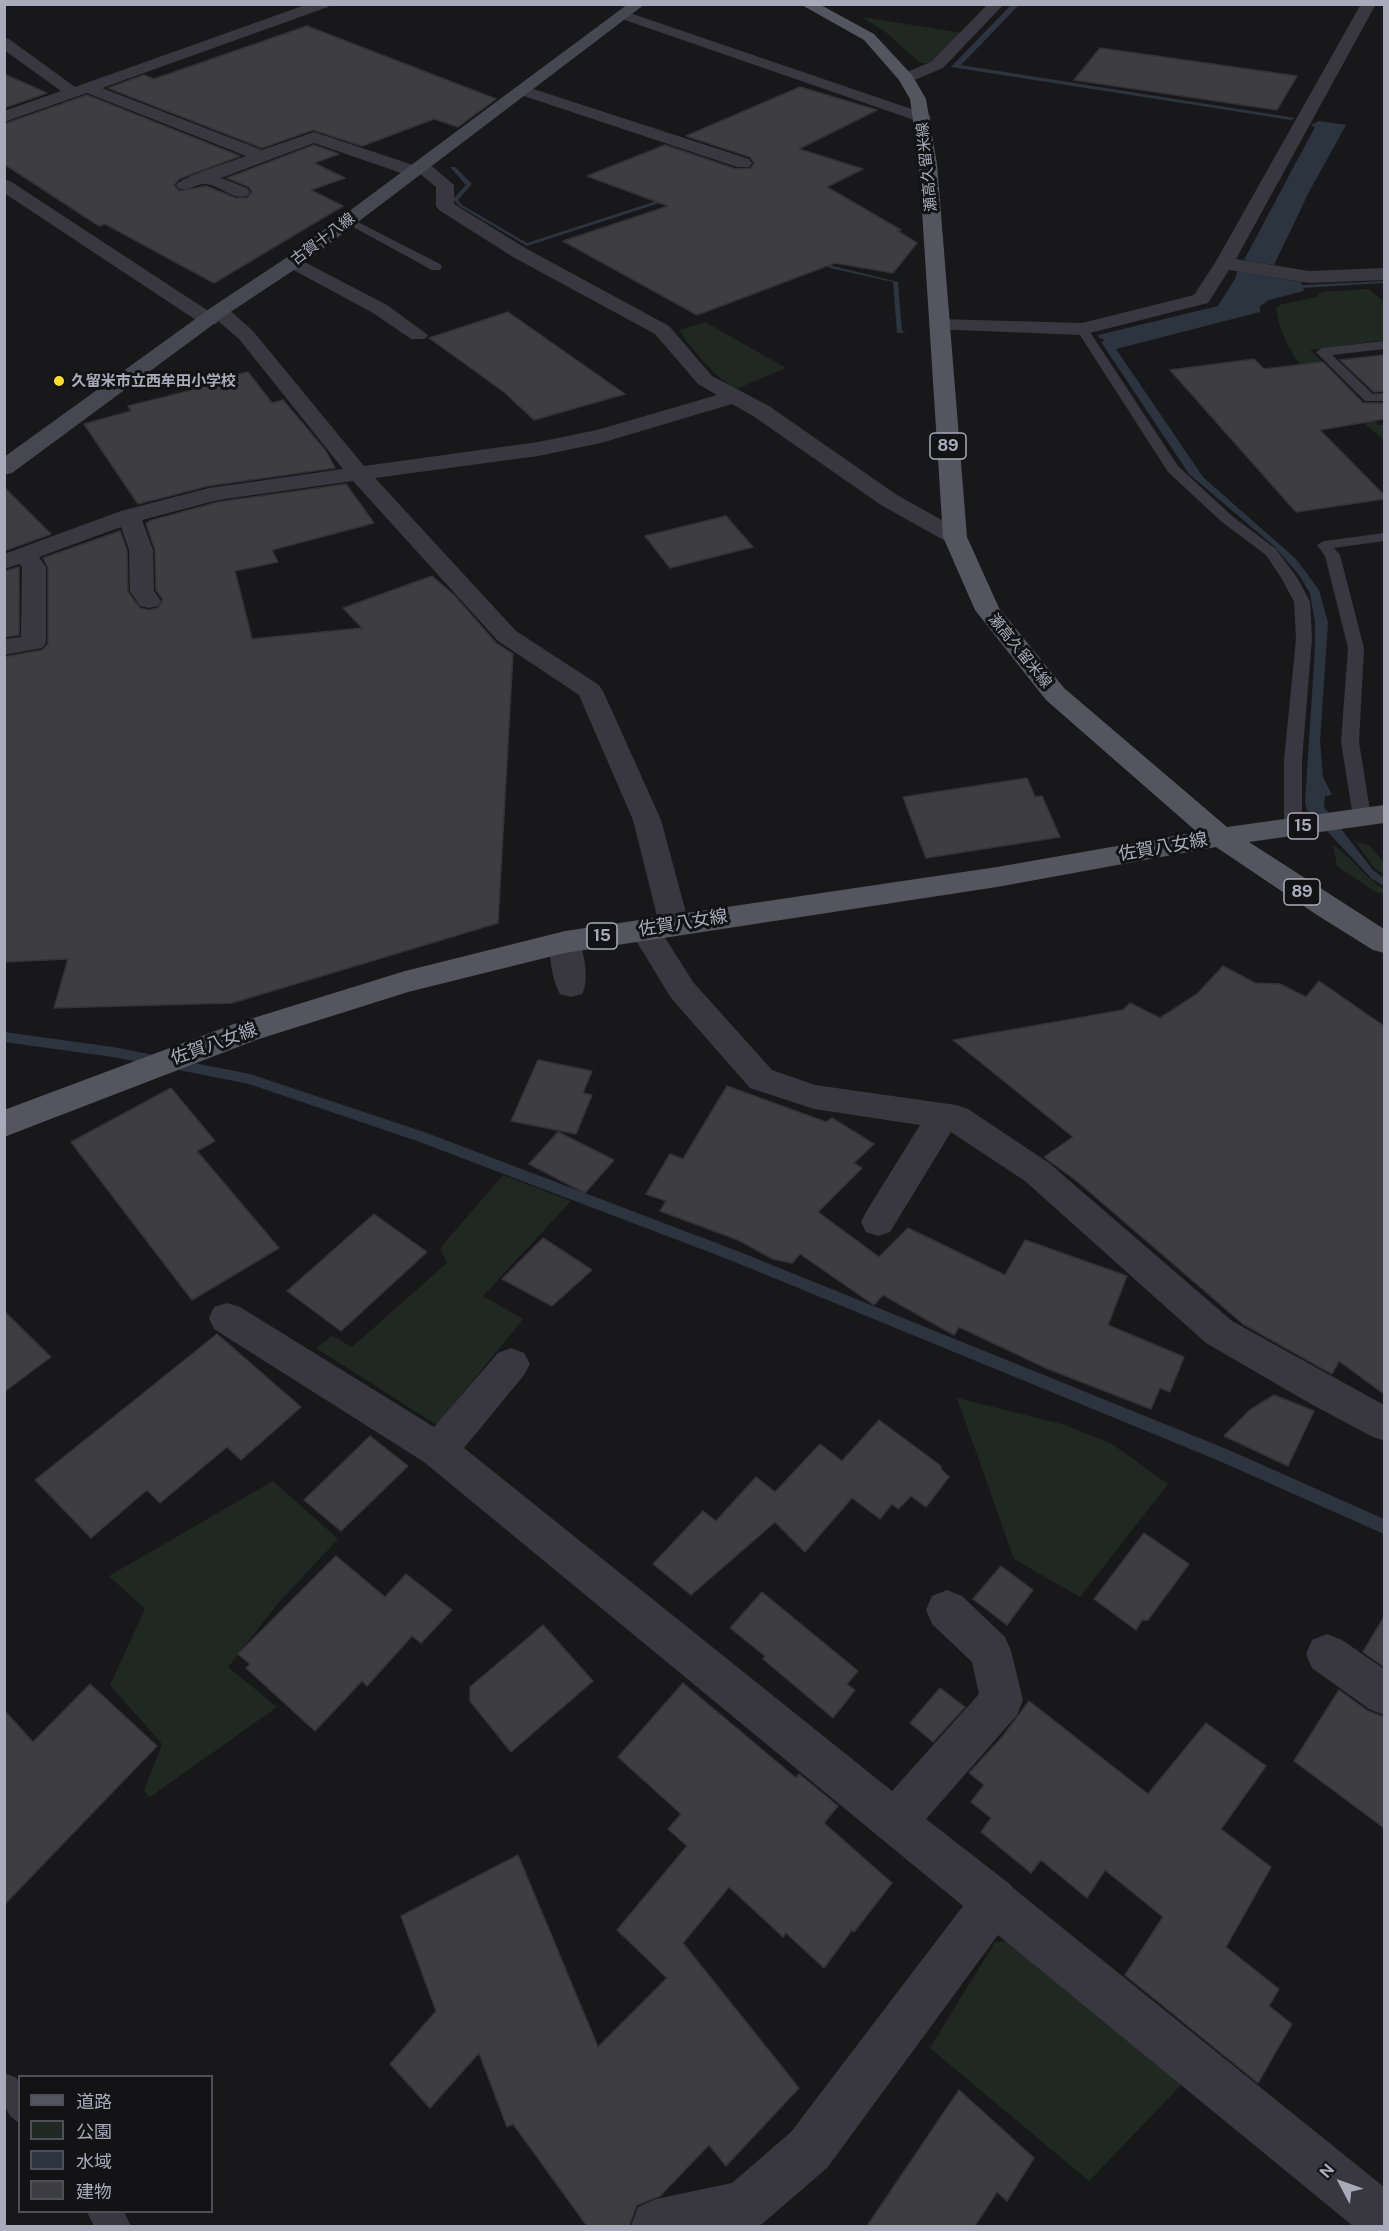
<!DOCTYPE html>
<html>
<head>
<meta charset="utf-8">
<style>
  body { margin:0 }
  #map { position:relative; width:1389px; height:2231px; overflow:hidden; background:#18181a; font-family:"Public Sans","Noto Sans JP",sans-serif }
  canvas { display:block }
  .frame { position:absolute; inset:0; border:6px solid #a9abbb; pointer-events:none }
  .legend { position:absolute; left:18px; top:2075px; width:195px; height:138px; box-sizing:border-box; background:#131315; border:2px solid #4f5057; margin:0; padding:8px 10px; list-style:none; font-size:18px; color:#a9abbb }
  .legend li { display:flex; align-items:center; gap:12px; height:30px }
  .legend b { width:30px; border:2px solid #4f5057 }
  .north { position:absolute; left:1311px; top:2153px; width:60px; height:60px; -webkit-text-stroke:4px #131315; paint-order:stroke; rotate:311deg; font-size:16px; font-weight:700; line-height:24px; text-align:center; color:#a9abbb }
  .north::after { content:''; display:block; margin:auto; width:21px; height:27px; background:#a9abbb; clip-path:polygon(50% 0,100% 100%,50% 72%,0 100%) }
</style>
</head>
<body>
<div id="map">
<canvas width="1389" height="2231"></canvas>
<div class="frame"></div>
<ul class="legend">
<li><b style="height:8px;background:#54555f"></b>道路</li>
<li><b style="height:16px;background:#1f2922"></b>公園</li>
<li><b style="height:16px;background:#2c3440"></b>水域</li>
<li><b style="height:16px;background:#3d3d42"></b>建物</li>
</ul>
<div class="north">N</div>
</div>
<script>
const g = document.querySelector('canvas').getContext('2d');
g.lineJoin = 'round';
function paint(path, color) { g.fillStyle = color; g.fill(path, 'evenodd'); }
function trace(path, color, width, dash) { g.strokeStyle = color; g.lineWidth = width; g.lineCap = dash ? 'butt' : 'round'; g.setLineDash(dash || []); g.stroke(path); }
function label(font, color, halo, rows, align = 'center') {
  g.font = font + ' "Public Sans","Noto Sans JP",sans-serif'; g.lineWidth = 6; g.setLineDash([]); g.textBaseline = 'middle'; g.strokeStyle = halo; g.fillStyle = color; for (const [text, x, y, turn = 0] of rows) {
    g.save(); g.translate(x, y); g.rotate((+turn || 0) * Math.PI / 180); g.textAlign = isNaN(turn) ? turn : align; if (halo) g.strokeText(text, 0, 0); g.fillText(text, 0, 0); g.restore();
  }
}
paint(new Path2D(`
  M862,17L963,33L933,64L920,63L887,33Z
  M1369,289L1384,302V340L1310,350L1355,393L1348,396L1379,425H1384V440C1341,401 1285,371 1276,308L1280,305L1316,297L1322,292Z
  M705,322L786,368L736,389C712,375 695,353 679,330Z
  M1355,841L1369,845L1384,862V875L1374,868Z
  M1333,845C1352,857 1364,877 1384,889V894L1374,891L1337,866Z
  M503,1175L571,1201L483,1296L523,1319L437,1425L316,1348L332,1336L352,1347L447,1263L440,1248Z
  M957,1398L1065,1425L1112,1444L1168,1484L1080,1597L1014,1559Z
  M273,1481L338,1539L279,1602L228,1667L277,1707L150,1797L144,1791L162,1744L110,1685L145,1609L109,1576Z
  M1022,1940L1185,2081L1089,2181L930,2048L995,1942Z`), '#1f2922');
paint(new Path2D(`
  M1011,5H1019L961,65L1295,118L1291,120L951,67Z
  M1319,121L1346,125L1310,190L1274,265L1244,260L1315,127L1311,125Z
  M450,167H455L472,184L458,200L462,205L527,243L712,183L751,206L833,266L898,282L902,331L906,333H897L893,282L830,268L746,207L712,186L527,246L459,206L453,199L466,185Z
  M1237,271L1301,282L1302,285L1384,281V283L1303,288L1304,291L1269,300L1260,306V312L1116,349L1203,477L1296,559L1319,590L1328,623L1320,741L1323,777L1332,795L1325,796L1324,807L1373,870L1384,878V886L1372,879L1307,810L1305,802L1315,648V623L1310,593L1299,575L1275,547L1189,474L1101,342L1105,340L1099,338L1098,335L1218,306L1236,277Z`), '#2c3440');
paint(new Path2D(`
  M4,1032L113,1047L250,1074L427,1133L740,1252L1229,1450L1384,1519V1534L1217,1460L730,1260L417,1141L249,1084L113,1057L4,1042Z`), '#2c3440');
const building = new Path2D(`
  M307,26L496,99L458,127L434,119L362,146L313,130L262,148L108,88L144,75L154,79Z
  M1100,48L1297,76L1277,110L1074,80Z
  M4,74L47,93L4,108Z
  M800,87L877,110L799,149L863,169L827,187L901,230L898,231L917,243L893,273L835,263L697,315L563,241L668,206L587,176L665,145L736,169L751,168L754,163L750,157L686,136Z
  M87,95L240,156L179,179L174,185L179,191L206,186L236,198H247L252,192L249,187L227,178L314,145L339,154L314,163L345,178L311,190L343,206L214,283L105,224L99,226L4,164V124Z
  M508,312L625,394L534,420L504,392L429,338Z
  M1384,355V391L1374,392L1340,360Z
  M1254,359L1264,369L1323,362L1363,403H1384V419L1320,430L1384,495V499L1296,512L1170,370Z
  M248,372L272,403L283,400L326,451L335,468L208,486L138,504L84,424L131,411L128,406L192,390L189,386Z
  M346,484L374,523L272,550L278,562L235,571L252,639L362,628L343,608L432,576L454,595L496,643L513,654L498,923L232,1003L54,1008L68,959L4,962V657L42,650L48,644V567L43,558L120,531L127,550L128,592L140,608L149,610L158,608L163,600L156,590L155,550L146,523L150,522L149,521L218,502Z
  M4,487L51,534L4,551Z
  M726,516L753,547L670,568L645,536Z
  M19,567V635L4,637V571Z
  M1027,778L1035,797L1042,796L1060,837L926,858L903,797Z
  M1223,966L1255,983L1280,984L1306,997L1319,981L1384,1026V1394L1339,1361L1332,1374L1243,1324L1078,1182L1044,1157L1073,1137L953,1040L1123,1010L1130,1003L1160,1018L1197,994Z
  M538,1060L592,1071L583,1093L592,1095L576,1134L511,1121Z
  M727,1086L826,1122L832,1118L874,1144L854,1163L862,1168L818,1212L879,1257L908,1228L1005,1275L1025,1240L1127,1276L1108,1325L1184,1357L1170,1392L1160,1388L1151,1409L1048,1369L959,1327L954,1335L883,1295L874,1305L800,1254L792,1263L773,1259L738,1240L660,1211L666,1201L646,1194L670,1154L683,1159Z
  M171,1088L215,1141L197,1151L279,1248L192,1300L71,1142Z
  M558,1132L614,1160L585,1193L529,1164Z
  M374,1214L427,1252L341,1331L287,1291Z
  M543,1238L592,1270L552,1306L502,1279Z
  M4,1311L51,1357L4,1392Z
  M217,1334L301,1407L241,1460L227,1447L160,1503L147,1490L91,1538L35,1480Z
  M1274,1395L1314,1411L1288,1466L1224,1436L1250,1410Z
  M879,1420L941,1466V1469L949,1477L926,1507L911,1496L898,1509L892,1504L880,1519L852,1498L805,1552L775,1522L691,1595L653,1564L703,1511L716,1521L756,1477L775,1492L820,1444L842,1461Z
  M370,1436L408,1466L341,1531L304,1500Z
  M1144,1533L1189,1564L1148,1620H1142L1136,1630L1094,1599Z
  M336,1556L385,1597L406,1574L452,1610L421,1643L412,1636L367,1686L362,1681L315,1731L246,1668L250,1664L238,1654Z
  M1001,1566L1033,1590L1007,1625L973,1599Z
  M762,1592L858,1671L847,1684L855,1690L833,1718L763,1659L765,1656L730,1628Z
  M1384,1617V1667L1363,1652Z
  M543,1625L593,1681L511,1752L470,1701V1687Z
  M683,1683L796,1778L799,1774L838,1806L824,1823L892,1883L854,1932L852,1930L824,1968L786,1933L783,1937L729,1887L683,1943L799,2088L726,2166L709,2145L660,2196L637,2205L629,2226H587L513,2124L507,2127L479,2053L430,2108L390,2064L436,2011L401,1916L518,1855L598,2047L667,1978L617,1930L687,1846L668,1829L681,1814L618,1757Z
  M90,1684L157,1746L4,1905V1710L33,1742Z
  M940,1688L965,1707L933,1742L910,1723Z
  M1339,1690L1368,1711L1384,1717V1828L1294,1761Z
  M1029,1701L1148,1794L1206,1723L1266,1766L1221,1829L1271,1867L1226,1947L1279,1989L1269,2006L1292,2024L1258,2083L1125,1975L1163,1917L1105,1870L1087,1898L1041,1860L1031,1873L981,1832L991,1818L971,1802L984,1785L969,1773L1003,1736Z
  M959,2090L1034,2158L1007,2201L997,2192L975,2226H867Z`);
paint(building, '#3d3d42');
trace(building, '#333237', 1.5);
paint(new Path2D(`
  M348,217L440,264L442,267L440,270H432L344,222L342,220Z
  M1082,325L1088,329L1178,466L1232,516L1276,549L1298,579L1310,602L1312,639L1302,760V827L1299,831H1287L1284,827V760L1296,639L1294,602L1282,579L1266,555L1222,522L1168,472L1076,329Z
  M1384,341V349L1332,355L1373,394L1384,393V401H1365L1316,352L1322,348Z
  M1384,533V541L1334,548L1340,555L1364,648L1359,742L1371,817L1368,821H1356L1353,817L1341,742L1348,648L1325,556L1317,545L1324,541Z
  M4,2073L15,2077L20,2082V2123C0,2113 4,2094 4,2073Z
  M87,2212H124L131,2226H94Z`), '#393840');
paint(new Path2D(`
  M308,4H330L328,7L102,88L262,150L314,132L413,165L421,161L427,162L454,185V204L527,249L669,326L712,376L769,406L897,495L963,532L967,537L963,542L955,544L947,542L881,505L753,416L732,404L601,443L538,456L375,478L516,631L599,685L603,691L661,820L689,924L685,931L674,934L663,931L659,924L633,820L579,695L498,641L353,481L218,500L142,520L153,550L154,591L161,601L158,606L149,608L140,606L130,591L129,550L121,527L39,557L46,567V643L42,648L4,655V639L21,637L22,567L20,564L4,569V554L121,511L209,488L343,469L239,339L218,321L216,324H202L4,193V180L10,181L210,312L212,307H226L253,331L364,466L538,442L597,430L717,395L698,384L655,334L513,257L439,210L436,206V187L420,174L413,176L407,175L314,143L221,178L247,188L250,192L247,196C232,200 221,186 206,184C197,183 189,191 179,189L176,185C183,176 233,161 246,156L87,93L4,122V111L61,91L4,50V38L9,39L75,87Z
  M988,4H1004L943,68L912,81H900L898,78L900,75L931,62Z
  M1361,4H1376L1236,259L1309,271L1384,268V280L1309,283L1229,270L1208,303L1082,335L932,329L929,325L932,321L939,319L1082,323L1194,295L1215,263Z
  M624,11L929,115L931,118L929,121H917L619,18L617,15Z
  M521,85L749,159L752,163L749,167H737L515,93L513,90Z
  M293,256L387,305L428,335L425,339H411L373,313L286,266L284,262L286,258Z
  M644,919L655,922L693,982L772,1070L815,1085L956,1105L968,1109L1049,1163L1232,1321L1384,1405V1441L1371,1436L1311,1404L1206,1343L1025,1181L951,1132L890,1232L878,1236L866,1232L861,1222L866,1212L920,1125L814,1109L750,1088L671,998L629,929L633,922Z
  M565,931L576,935C584,948 590,980 582,994L571,997L560,994C552,980 546,948 554,935Z
  M227,1303L240,1307L434,1427L498,1353L511,1348L524,1353L530,1364L524,1375L464,1448L892,1791L979,1694L972,1662L932,1624L926,1610L932,1596L947,1590L962,1596L1005,1637L1011,1651L1023,1700L1017,1715L926,1819L1011,1885L1013,1888L1384,2187V2226H1353L998,1935L827,2168L762,2224L756,2226H631L638,2207L656,2199L732,2183L791,2132L963,1906L424,1462L214,1329L209,1318L214,1307Z
  M1327,1634L1342,1640L1384,1669V1715L1369,1709L1312,1668L1306,1654L1312,1640Z`), '#393840');
paint(new Path2D(`
  M628,4H645L300,266L226,315L12,473L4,475V457L212,307L286,258Z`), '#464750');
paint(new Path2D(`
  M800,4H819L874,34L912,75L926,99L937,164L967,537L999,608L1064,688L1227,827L1384,805V823L1249,842L1384,929V953L1373,950L1317,915L1216,847L997,887L565,953L408,992L256,1040L4,1137V1110L234,1024L405,971L565,931L997,867L1197,832L1046,700L975,610L943,537L919,164L910,99L899,80L864,40Z`), '#54555f');
for (const [x, y, r, color] of [
  [59,381,6,"#ffde2b"]
]) { const dot = new Path2D(); dot.arc(x, y, r, 0, 2 * Math.PI); g.fillStyle = color; g.fill(dot); trace(dot, '#131315', 2); }
label('15px', '#a9abbb', '#131315', [
  ["瀬高久留米線",927,167,-96],
  ["古賀十八線",323,239,-37],
  ["瀬高久留米線",1020,651,51]
]);
label('bold 15px', '#a9abbb', '#131315', [
  ["久留米市立西牟田小学校",71,381]
], 'left');
for (const [x, y, w] of [
  [948,446,36],
  [1303,826,30],
  [1302,892,36],
  [602,936,30]
]) { const box = new Path2D(); box.roundRect(x - w / 2, y - 13, w, 26, 4.5); g.fillStyle = '#131315'; g.fill(box); trace(box, '#a9abbb', 1.5); }
label('bold 16px', '#a9abbb', null, [
  ["89",948,446],
  ["15",1303,826],
  ["89",1302,892],
  ["15",602,936]
]);
label('18px', '#a9abbb', '#131315', [
  ["佐賀八女線",1163,847,-10],
  ["佐賀八女線",683,923,-9],
  ["佐賀八女線",214,1044,-20]
]);
</script>
</body>
</html>
